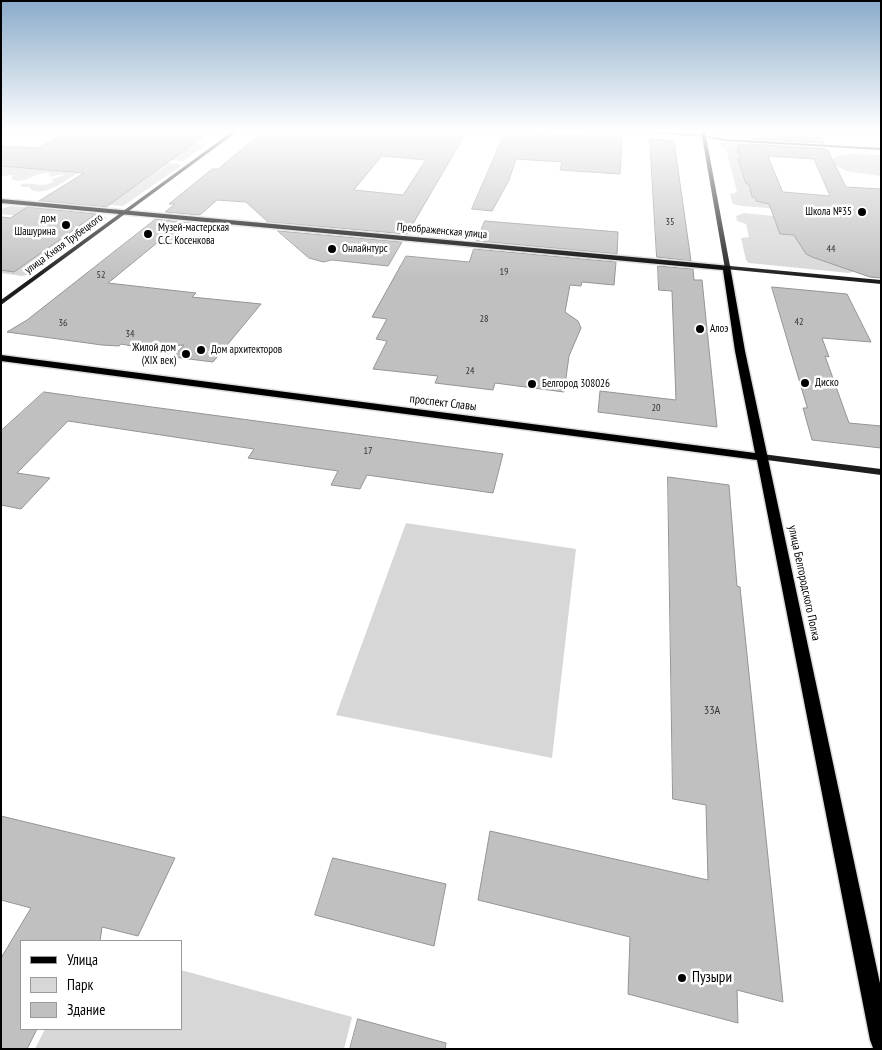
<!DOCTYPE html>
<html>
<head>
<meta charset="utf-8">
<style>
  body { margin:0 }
  #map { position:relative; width:882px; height:1050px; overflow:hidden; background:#fff; font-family:"PT Sans Narrow",sans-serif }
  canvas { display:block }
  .frame { position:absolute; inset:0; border:2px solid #000; pointer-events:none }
  .legend { position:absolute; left:20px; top:940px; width:162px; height:90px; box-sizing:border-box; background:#fff; border:1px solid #999; margin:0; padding:6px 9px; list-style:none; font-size:15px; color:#000 }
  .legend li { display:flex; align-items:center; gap:10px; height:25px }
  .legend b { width:25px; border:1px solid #999 }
</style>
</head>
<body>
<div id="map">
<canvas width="882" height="1050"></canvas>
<div class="frame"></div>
<ul class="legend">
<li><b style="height:6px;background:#000"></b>Улица</li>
<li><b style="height:14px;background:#d7d7d7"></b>Парк</li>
<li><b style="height:14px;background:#c0c0c0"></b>Здание</li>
</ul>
</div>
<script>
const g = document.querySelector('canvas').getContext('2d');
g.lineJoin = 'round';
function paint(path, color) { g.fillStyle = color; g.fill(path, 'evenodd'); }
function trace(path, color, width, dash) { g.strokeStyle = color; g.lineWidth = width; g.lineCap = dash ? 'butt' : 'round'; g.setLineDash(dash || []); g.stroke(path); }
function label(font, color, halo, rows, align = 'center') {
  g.font = font + ' "PT Sans Narrow",sans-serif'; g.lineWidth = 5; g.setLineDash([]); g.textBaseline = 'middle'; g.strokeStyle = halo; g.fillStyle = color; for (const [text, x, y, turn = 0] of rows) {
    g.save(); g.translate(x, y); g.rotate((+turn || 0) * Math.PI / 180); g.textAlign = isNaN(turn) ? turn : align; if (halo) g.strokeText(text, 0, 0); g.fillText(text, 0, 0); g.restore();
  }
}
paint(new Path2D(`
  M153,139L207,144L183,161L100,154Z
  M721,142L795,147L738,148L746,184H749L756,201L820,212L741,206L733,204L730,194L737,192L726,149L720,147Z
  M852,154L881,155V176L846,171L832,163L831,160L841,155Z
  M94,157L179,164L182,165L123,206L43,199L51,193L118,198L166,165L136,163H102Z
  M1,166L78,173C66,180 45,198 30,189V187H22L20,185C33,180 40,189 53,182L52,179L65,175C59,173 55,177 49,176L50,173C36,171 24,186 11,179L13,175L1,176Z
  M11,206L102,215L107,218L31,274L22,276L1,273V270L14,272L85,222L1,214V209Z
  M744,213L774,216L781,234L811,236L803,249L806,254L857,271L849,273L749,263L746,260L741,238L749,237L746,224L737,221L736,216Z
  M406,523L576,549L552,758L336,715Z
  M181,970L352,1017L344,1049H35L45,1029H181Z`), '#d7d7d7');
const building = new Path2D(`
  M69,131H211L106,207L39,201L84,173L1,166V146L38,148Z
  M264,131H467L407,234L268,222L246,202L217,200L200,215L165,212L175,204H169L212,169H218ZM382,156L426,160L403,195L354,190Z
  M506,131L622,138L620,174L560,170L562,162L516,159L509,180L492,211L472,209Z
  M766,131H818L824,143L753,139L764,137Z
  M650,139L674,141L691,261L657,257Z
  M751,144L827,149L846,187L881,189V278L870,277L812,257L806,254L794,235L780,234L769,204L756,201L755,197H752L749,184H746L738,159H741L737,149H739L738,146ZM768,156L814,159L830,196L783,192Z
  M28,207L96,214L14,272L1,270V217L10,218Z
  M156,219L192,223L167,244L157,243L108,283L196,293L192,297L261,304L213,362L173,357L184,345L143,348L121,344L119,346L102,345L7,332L27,320Z
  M485,221L618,232L617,254L477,241Z
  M278,231L402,242L388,266L332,260L323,262L309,258Z
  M474,249L616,262L614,285L582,282L581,286L570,285L565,312L578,321L581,328L569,356L564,392L495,383L493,390L435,383L438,376L373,369L387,341L376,339L387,319L372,317L406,256L469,262Z
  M658,266L693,269L694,280H702L717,427L598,412L600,391L676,400L672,291L659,290Z
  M772,287L847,294L871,342L822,338L829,357L825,356L849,423L881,426V448L812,440L803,408H807Z
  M44,392L152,407L503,454L493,493L367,475L360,489L331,485L338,471L248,458L254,449L68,421L17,473L50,478L21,509L1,505V431Z
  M668,477L729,485L737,586L740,587L783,1002L737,990L738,1023L628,994L630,937L478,900L490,831L708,880L706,805L673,799Z
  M1,816L175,858L138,936L102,927L100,941H21V1029H37L27,1049H1V958L31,908L1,900Z
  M333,858L446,884L434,946L315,915Z
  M358,1019L446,1043L445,1049H350Z`);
paint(building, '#c0c0c0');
trace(building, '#949494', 1);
const primary = new Path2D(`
  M1,199L730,266L745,351L881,988V1049L873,1048L870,1040L757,460L1,361V355L755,453L735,351L723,270L1,203Z`);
trace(primary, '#dbdbdb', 3);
paint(new Path2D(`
  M627,131C660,131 693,133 725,139L881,148V150L725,141L704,137Z`), '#505050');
paint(new Path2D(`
  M233,131H238L1,305V300Z
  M701,131H705L730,266L881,280V284L725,269Z
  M762,454L881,469V475L759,459L757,457L759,455Z`), '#1d1d1d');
paint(primary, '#000');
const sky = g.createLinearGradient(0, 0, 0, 278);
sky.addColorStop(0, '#8aabca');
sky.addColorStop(0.47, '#fff');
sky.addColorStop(1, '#ffffff00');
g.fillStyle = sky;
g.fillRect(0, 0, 882, 278);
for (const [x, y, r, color] of [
  [862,212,5,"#000"],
  [66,225,5,"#000"],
  [148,234,5,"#000"],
  [332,249,5,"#000"],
  [700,329,5,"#000"],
  [201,350,5,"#000"],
  [186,354,5,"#000"],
  [805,383,5,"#000"],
  [532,384,5,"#000"],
  [682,978,5,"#000"]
]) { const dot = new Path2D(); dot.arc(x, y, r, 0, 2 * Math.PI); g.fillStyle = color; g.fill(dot); trace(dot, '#fff', 2); }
label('10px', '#303030', null, [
  ["35",670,222],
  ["44",831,249],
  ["19",504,272],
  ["52",101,275],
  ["28",484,319],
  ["42",799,322],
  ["36",63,323],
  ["34",130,334],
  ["24",470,371],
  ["20",656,408],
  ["17",368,451]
]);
label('11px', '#000', '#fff', [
  ["Школа №35",852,212,"right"],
  ["дом",56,219,"right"],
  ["Шашурина",56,232,"right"],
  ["Музей-мастерская",158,228],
  ["С.С. Косенкова",158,241],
  ["Онлайнтурс",342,249],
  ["Алоэ",710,329],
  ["Жилой дом",176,348,"right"],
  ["(XIX век)",176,361,"right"],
  ["Дом архитекторов",211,350],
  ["Диско",815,383],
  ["Белгород 308026",542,384]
], 'left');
label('11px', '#000', '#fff', [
  ["Преображенская улица",442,231,5],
  ["улица Князя Трубецкого",64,244,-36]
]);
label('12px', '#000', '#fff', [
  ["проспект Славы",443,403,7],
  ["улица Белгородского Полка",804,583,78]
]);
label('12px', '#303030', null, [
  ["33А",712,711]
]);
label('15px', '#000', '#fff', [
  ["Пузыри",692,978]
], 'left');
</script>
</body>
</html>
